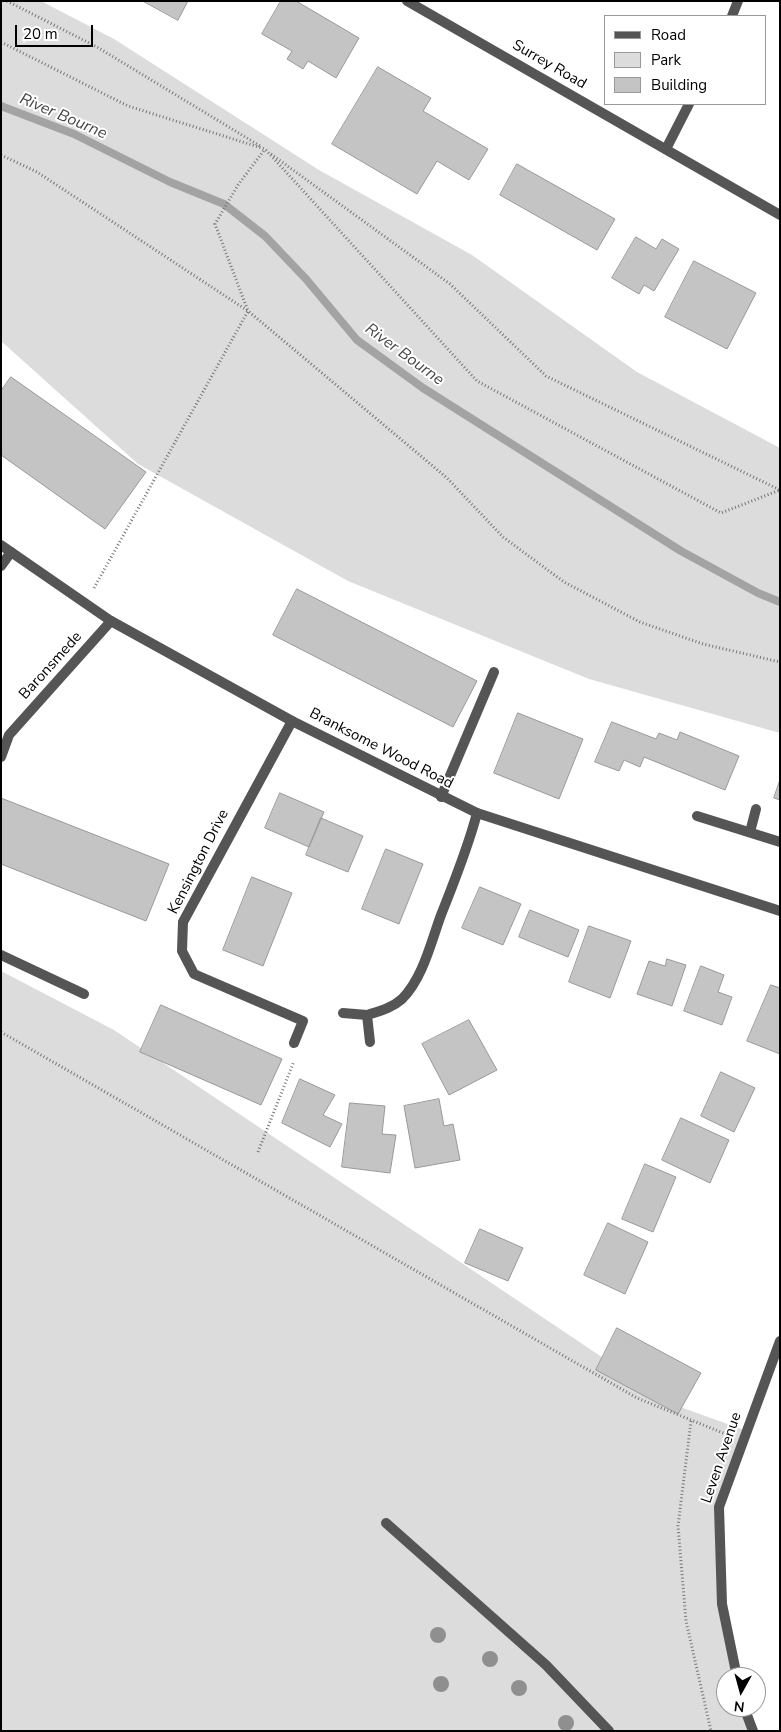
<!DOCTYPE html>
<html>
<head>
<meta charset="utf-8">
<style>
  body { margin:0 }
  #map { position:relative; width:781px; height:1732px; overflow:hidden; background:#fff; font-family:"Nunito Sans",sans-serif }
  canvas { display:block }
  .frame { position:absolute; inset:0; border:2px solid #000; pointer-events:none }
  .legend { position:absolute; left:604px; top:15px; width:162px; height:90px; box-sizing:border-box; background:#fff; border:1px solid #999; margin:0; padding:6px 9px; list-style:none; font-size:15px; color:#000 }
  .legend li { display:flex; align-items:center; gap:10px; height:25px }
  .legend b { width:25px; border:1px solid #999 }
  .north { position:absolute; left:716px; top:1667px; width:50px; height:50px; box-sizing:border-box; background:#fff; border:1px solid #999; border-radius:50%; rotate:187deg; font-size:14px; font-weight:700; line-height:20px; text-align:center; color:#000 }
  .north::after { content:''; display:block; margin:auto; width:18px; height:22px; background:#000; clip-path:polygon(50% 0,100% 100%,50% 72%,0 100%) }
  .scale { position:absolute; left:15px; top:25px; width:78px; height:22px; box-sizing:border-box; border:2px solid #000; border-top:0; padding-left:6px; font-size:15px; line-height:18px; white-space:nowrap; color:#000; -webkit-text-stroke:4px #fff; paint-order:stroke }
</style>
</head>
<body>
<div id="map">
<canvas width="781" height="1732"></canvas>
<div class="frame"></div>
<ul class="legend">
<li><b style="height:6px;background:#555"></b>Road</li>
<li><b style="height:14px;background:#dcdcdc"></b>Park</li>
<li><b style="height:14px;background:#c4c4c4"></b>Building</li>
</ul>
<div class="north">N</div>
<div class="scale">20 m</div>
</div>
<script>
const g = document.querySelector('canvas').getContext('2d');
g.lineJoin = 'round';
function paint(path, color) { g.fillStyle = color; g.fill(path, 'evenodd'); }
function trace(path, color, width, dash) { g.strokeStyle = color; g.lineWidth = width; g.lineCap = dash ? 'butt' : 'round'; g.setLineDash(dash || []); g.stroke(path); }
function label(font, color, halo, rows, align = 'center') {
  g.font = font + ' "Nunito Sans",sans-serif'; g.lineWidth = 4; g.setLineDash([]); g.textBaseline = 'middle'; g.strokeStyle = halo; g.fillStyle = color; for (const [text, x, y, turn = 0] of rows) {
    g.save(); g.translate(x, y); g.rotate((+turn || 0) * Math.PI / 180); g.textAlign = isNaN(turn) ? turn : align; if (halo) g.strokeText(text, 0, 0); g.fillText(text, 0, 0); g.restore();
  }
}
paint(new Path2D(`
  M1,1H41L114,39L319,170L472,255L637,372L780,448V733L589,679L348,581L138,464L1,341Z
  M1,971L114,1030L672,1404L747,1431L719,1508L722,1604L737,1677H726V1707H744L753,1731H1Z`), '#dcdcdc');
trace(new Path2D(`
  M1,106L74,134L170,182L224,204L265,236L306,279L357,340L423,388L681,551L758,593L780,602`), '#a3a3a3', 8);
const building = new Path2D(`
  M143,1H188L178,20Z
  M281,1H296L359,38L336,78L308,61L303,69L287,59L292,51L262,34Z
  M378,67L431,98L423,111L488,149L469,180L437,161L417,194L332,144Z
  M517,164L615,219L597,250L500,195Z
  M636,237L656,249L662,239L679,249L654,291L644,285L639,294L612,278Z
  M694,261L756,293L727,349L665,317Z
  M11,377L146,472L105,529L1,455V391Z
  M297,589L477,681L453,727L273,635Z
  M518,713L583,739L559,799L494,773Z
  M612,722L656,739L659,733L677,740L680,732L739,756L725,790L644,757L640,767L624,760L619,771L595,762Z
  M780,780V800L774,798Z
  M280,793L324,812L309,847L265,828Z
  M1,798L169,864L146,921L1,864Z
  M321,818L363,836L348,872L306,855Z
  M386,849L423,864L399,924L362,909Z
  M252,877L292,893L263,966L223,950Z
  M480,887L521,904L503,945L462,928Z
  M530,910L579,930L568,957L519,937Z
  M589,926L631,941L610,998L569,982Z
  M667,959L686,965L672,1006L637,994L649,961L665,966Z
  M701,966L724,975L718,992L732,997L722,1025L684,1011Z
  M771,985L780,988V1054L747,1041Z
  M161,1005L282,1059L261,1105L140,1052Z
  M469,1020L497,1070L449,1095L422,1044Z
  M721,1072L755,1088L734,1132L701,1116Z
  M300,1079L335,1095L323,1115L342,1124L330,1147L282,1123Z
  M439,1099L444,1126L453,1124L460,1160L415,1168L404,1106Z
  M350,1103L385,1106L382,1134L396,1135L390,1173L342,1167Z
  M681,1118L729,1140L710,1183L662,1160Z
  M645,1164L676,1177L653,1232L622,1219Z
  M608,1223L648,1242L625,1294L584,1275Z
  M480,1229L523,1248L508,1281L465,1263Z
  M617,1328L701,1373L678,1414L596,1370Z`);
paint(building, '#c4c4c4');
trace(building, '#999', 1);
trace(new Path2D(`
  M7,1L97,47L260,146
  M1,42L128,106L265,149L477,381L721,513L780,490
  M271,154L450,284L546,376L780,490
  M1,155L37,172L248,311L447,478L503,537L564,582L640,622L703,644L780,662
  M94,588L248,311L215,224L238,185L265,149
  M1,1032L637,1398L728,1435
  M258,1152L294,1061
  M691,1421L678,1526L686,1621L711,1731`), '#777', 3, [1, 2.5]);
trace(new Path2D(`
  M732,16L738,1
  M666,149L689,104
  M1,566L11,552
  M1,757L9,735L111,621
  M441,797L494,672
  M1,955L84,994
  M386,1523L546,1665L609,1731`), '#555', 10);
trace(new Path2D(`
  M407,1L780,215
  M292,721L183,922L182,951L194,974L303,1021L294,1043
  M697,816L780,842
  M750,832L756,809
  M343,1013L367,1015
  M370,1042L367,1015C380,1011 392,1008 402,999C423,978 431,942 441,915C454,882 468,848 477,813
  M737,1677L722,1604L719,1507L780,1341
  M744,1707L753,1731`), '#555', 10);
trace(new Path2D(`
  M1,545L111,621L292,721L477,813L780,911`), '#555', 10);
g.fillStyle = '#8f8f8f';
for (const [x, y] of [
  [438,1635],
  [490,1659],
  [441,1684],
  [519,1688],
  [566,1723]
]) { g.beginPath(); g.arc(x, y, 8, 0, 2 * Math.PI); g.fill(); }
label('15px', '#000', '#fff', [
  ["Surrey Road",549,65,30],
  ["Baronsmede",51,666,-48],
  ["Branksome Wood Road",381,749,27],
  ["Kensington Drive",199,862,-63],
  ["Leven Avenue",722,1458,-71]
]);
label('italic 16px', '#444', '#fff', [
  ["River Bourne",63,117,23],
  ["River Bourne",404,355,36]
]);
</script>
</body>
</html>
